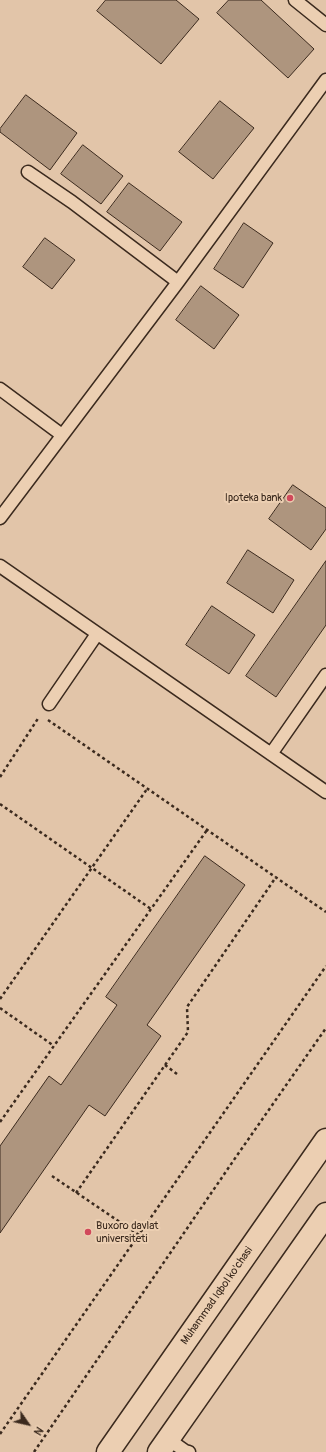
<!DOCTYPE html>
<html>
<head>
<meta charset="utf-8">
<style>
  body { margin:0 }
  #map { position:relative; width:326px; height:1452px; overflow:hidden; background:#e2c5a9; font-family:Pangolin,sans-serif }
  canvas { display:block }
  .north { position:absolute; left:8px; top:1404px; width:40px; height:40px; -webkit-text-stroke:3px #eccfb2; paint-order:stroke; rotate:124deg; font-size:11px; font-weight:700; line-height:16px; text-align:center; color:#3b2a1e }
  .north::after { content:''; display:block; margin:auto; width:14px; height:18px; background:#3b2a1e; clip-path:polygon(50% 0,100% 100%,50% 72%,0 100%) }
</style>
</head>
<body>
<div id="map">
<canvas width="326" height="1452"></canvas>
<div class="north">N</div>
</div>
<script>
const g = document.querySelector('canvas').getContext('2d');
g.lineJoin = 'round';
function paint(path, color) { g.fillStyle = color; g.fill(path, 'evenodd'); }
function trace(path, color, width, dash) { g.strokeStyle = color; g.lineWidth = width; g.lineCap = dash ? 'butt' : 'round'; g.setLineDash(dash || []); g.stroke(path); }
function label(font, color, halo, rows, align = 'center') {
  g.font = font + ' Pangolin,sans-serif'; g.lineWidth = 4; g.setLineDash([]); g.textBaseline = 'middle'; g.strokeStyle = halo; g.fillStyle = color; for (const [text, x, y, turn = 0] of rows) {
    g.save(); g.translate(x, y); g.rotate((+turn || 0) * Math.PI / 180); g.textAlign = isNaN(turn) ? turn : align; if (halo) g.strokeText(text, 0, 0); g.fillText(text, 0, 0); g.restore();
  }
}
const building = new Path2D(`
  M106,0H176L199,19L161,64L97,11Z
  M229,0H261L314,49L288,78L217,13Z
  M26,95L77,133L50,170L0,132V129Z
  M220,101L254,128L213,179L179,152Z
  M83,145L123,176L101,204L61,174Z
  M129,183L182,222L160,251L107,212Z
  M244,223L273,243L243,288L214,269Z
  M45,238L75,260L52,289L23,267Z
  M201,286L239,315L214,349L176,320Z
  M293,485L326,508V529L311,550L269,519Z
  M248,550L294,580L273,613L227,583Z
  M326,561V625L276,697L246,676Z
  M212,606L255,635L229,674L186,645Z
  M205,856L245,885L147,1025L161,1036L105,1116L89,1105L0,1233V1146L49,1076L61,1085L117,1005L106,997Z`);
paint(building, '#ae957e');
trace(building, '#3b2a1e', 1);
const service = new Path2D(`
  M295,0L326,25
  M28,172L72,202L178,282
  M0,389L62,435
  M0,518L178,282L326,80
  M0,566L326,792
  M49,704L97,634
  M271,754L326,675
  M168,1439L185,1451L189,1452`);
const primary = new Path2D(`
  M108,1452L326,1140
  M159,1452L326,1214`);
trace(service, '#3b2a1e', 15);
trace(primary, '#3b2a1e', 25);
trace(new Path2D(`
  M48,720L326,912
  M0,777L39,717
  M0,804L151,909
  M0,999L147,789
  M0,1008L54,1046
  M165,1065L177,1074
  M0,1122L207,830
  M52,1176L139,1235
  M76,1193L188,1032L187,1007L276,877
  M0,1434L326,966
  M34,1452L238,1154L326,1028`), '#3b2a1e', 2.5, [3, 3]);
trace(service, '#eccfb2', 12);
trace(primary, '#eccfb2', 22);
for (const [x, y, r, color] of [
  [290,498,4,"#d1495b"],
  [88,1232,4,"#d1495b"]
]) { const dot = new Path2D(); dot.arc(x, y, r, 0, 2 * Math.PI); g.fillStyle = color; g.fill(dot); trace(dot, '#eccfb2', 1.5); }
label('11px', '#3b2a1e', '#eccfb2', [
  ["Ipoteka bank",282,498],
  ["Buxoro davlat",96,1226,"left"],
  ["universiteti",96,1239,"left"]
], 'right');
label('11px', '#3b2a1e', '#eccfb2', [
  ["Muhammad Iqbol ko'chasi",217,1296,-55]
]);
</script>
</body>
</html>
